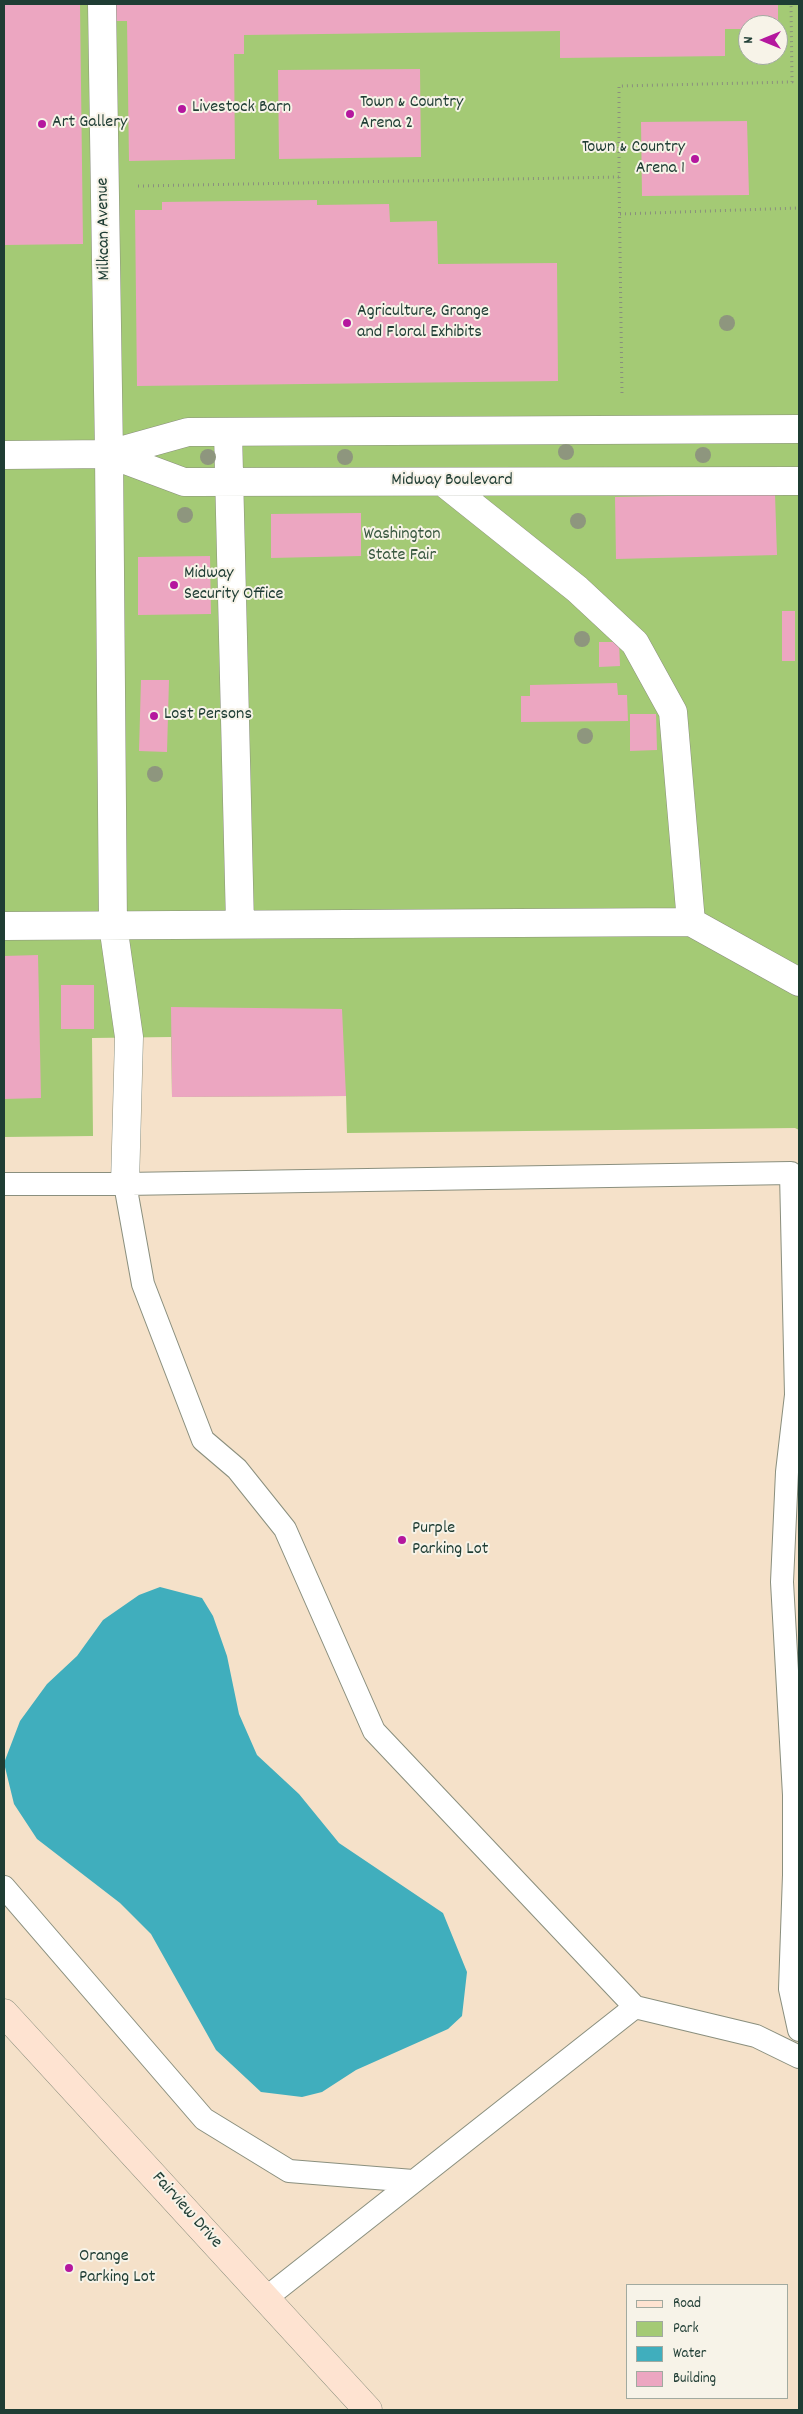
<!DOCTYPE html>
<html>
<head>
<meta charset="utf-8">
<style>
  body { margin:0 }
  #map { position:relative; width:803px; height:2414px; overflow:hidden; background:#f5e1c9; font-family:Dekko,sans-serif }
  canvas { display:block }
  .frame { position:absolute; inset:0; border:5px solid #1f3d34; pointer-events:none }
  .legend { position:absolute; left:626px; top:2284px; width:162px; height:115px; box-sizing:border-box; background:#f7f3e8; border:1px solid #a1aaa0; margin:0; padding:6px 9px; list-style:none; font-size:15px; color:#1f3d34 }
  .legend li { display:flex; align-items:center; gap:10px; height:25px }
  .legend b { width:25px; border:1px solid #a1aaa0 }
  .north { position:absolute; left:738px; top:15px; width:50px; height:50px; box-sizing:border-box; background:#f7f3e8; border:1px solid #a1aaa0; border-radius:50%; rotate:270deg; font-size:14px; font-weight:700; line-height:20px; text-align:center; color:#1f3d34 }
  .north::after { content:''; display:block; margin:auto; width:18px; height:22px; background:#b5179e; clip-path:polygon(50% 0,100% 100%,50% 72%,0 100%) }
</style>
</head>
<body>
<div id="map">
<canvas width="803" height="2414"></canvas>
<div class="frame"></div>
<ul class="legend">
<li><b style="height:6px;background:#fee3d1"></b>Road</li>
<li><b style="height:14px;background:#a4ca75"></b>Park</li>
<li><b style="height:14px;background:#40aebd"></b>Water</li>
<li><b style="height:14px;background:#eca6c1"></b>Building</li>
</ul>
<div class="north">N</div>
</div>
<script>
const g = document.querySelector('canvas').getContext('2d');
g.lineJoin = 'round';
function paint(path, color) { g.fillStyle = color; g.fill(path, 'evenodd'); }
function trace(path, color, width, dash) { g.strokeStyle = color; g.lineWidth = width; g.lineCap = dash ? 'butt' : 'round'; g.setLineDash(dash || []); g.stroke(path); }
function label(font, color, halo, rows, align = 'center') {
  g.font = font + ' Dekko,sans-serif'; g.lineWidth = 4; g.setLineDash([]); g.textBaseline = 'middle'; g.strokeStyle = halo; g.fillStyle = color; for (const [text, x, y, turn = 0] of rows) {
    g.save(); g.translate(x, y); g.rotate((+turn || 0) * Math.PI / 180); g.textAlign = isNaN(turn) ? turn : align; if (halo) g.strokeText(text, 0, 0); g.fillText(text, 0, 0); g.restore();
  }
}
paint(new Path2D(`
  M4,4H799V1130L795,1128L347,1133L346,1096L172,1097L171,1037L92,1038L93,1136L4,1137ZM748,25H778V55H748Z`), '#a4ca75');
paint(new Path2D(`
  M160,1587L202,1598L213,1616L227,1656L239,1714L257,1755L299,1794L339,1843L443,1913L467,1972L462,2016L448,2029L356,2070L322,2092L302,2097L261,2092L216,2050L151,1934L120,1903L37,1839L14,1804L4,1763L20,1721L47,1684L77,1656L103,1620L139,1595Z`), '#40aebd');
paint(new Path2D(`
  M4,4H80L83,244L4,245Z
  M115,4H778V25H748V29H725V56L560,58V31L244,35V54H234L235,159L129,161L127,21H115Z
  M420,69L421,157L279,159L278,70Z
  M747,121L749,195L642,196L641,122Z
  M317,200V205L389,204L390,222L437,221L438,264L557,263L558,381L137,386L135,210H162V202Z
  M775,494L777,555L616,559L615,497Z
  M361,513V556L271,558V514Z
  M210,556L211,614L138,615V557Z
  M782,611H795V661H782Z
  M599,642H619L620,666L599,667Z
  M141,680H169L167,752L139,751Z
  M617,683L618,695H627L628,721L521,722V696H530V685Z
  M630,714H656L657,750L630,751Z
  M38,955L41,1098L4,1099V956Z
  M61,985H94V1029H61Z
  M171,1007L342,1009L346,1096L172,1097Z`), '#eca6c1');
const lane = new Path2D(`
  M4,1184H125L791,1173L796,1395L787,1472L782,1582L794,1795V1875L790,1989L799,2030
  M125,1184L143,1284L203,1440L237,1469L285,1529L374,1731L635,2007L756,2036L799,2057
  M4,1887L204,2119L289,2171L413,2181
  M266,2298L635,2007`);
const street = new Path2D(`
  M102,4L109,454L113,925L129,1037L125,1184
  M228,432L240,924
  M109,454L184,482L799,481
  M4,455L109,454L188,432L799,429
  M443,482L577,589L635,643L673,712L691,922
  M4,926L691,922L799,982`);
const secondary = new Path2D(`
  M4,2013L368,2410`);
trace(lane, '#8a8f7e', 24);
trace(street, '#8a8f7e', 29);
trace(secondary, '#8a8f7e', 29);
trace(new Path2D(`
  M619,177L622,396
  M138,186L619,177V86L792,82L791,4
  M620,214L799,208`), '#8a8f7e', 3, [1, 4]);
trace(lane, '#fff', 22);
trace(street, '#fff', 28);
trace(secondary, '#fee3d1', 28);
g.fillStyle = '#8e967e';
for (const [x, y] of [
  [727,323],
  [566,452],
  [703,455],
  [208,457],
  [345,457],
  [185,515],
  [578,521],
  [582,639],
  [585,736],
  [155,774]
]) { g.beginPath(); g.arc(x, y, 8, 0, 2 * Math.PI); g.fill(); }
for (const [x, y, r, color] of [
  [182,109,5,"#b5179e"],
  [350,114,5,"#b5179e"],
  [42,124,5,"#b5179e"],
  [695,159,5,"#b5179e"],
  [347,323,5,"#b5179e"],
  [174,585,5,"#b5179e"],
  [154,716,5,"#b5179e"],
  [402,1540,5,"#b5179e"],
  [69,2268,5,"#b5179e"]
]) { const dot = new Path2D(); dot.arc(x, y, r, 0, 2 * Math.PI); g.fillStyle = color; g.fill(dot); trace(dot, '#f7f3e8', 2); }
label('18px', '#1f3d34', '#f7f3e8', [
  ["Town & Country",360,104],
  ["Arena 2",360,125],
  ["Livestock Barn",192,109],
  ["Art Gallery",52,124],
  ["Town & Country",685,149,"right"],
  ["Arena 1",685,170,"right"],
  ["Agriculture, Grange",357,313],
  ["and Floral Exhibits",357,334],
  ["Midway",184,575],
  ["Security Office",184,596],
  ["Lost Persons",164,716],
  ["Purple",412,1530],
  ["Parking Lot",412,1551],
  ["Orange",79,2258],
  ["Parking Lot",79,2279]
], 'left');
label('18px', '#1f3d34', '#f7f3e8', [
  ["Milkcan Avenue",105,229,-91],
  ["Midway Boulevard",452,482],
  ["Fairview Drive",186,2211,48]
]);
label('18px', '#3a5941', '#f7f3e8', [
  ["Washington",402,536],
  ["State Fair",402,557]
]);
</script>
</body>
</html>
